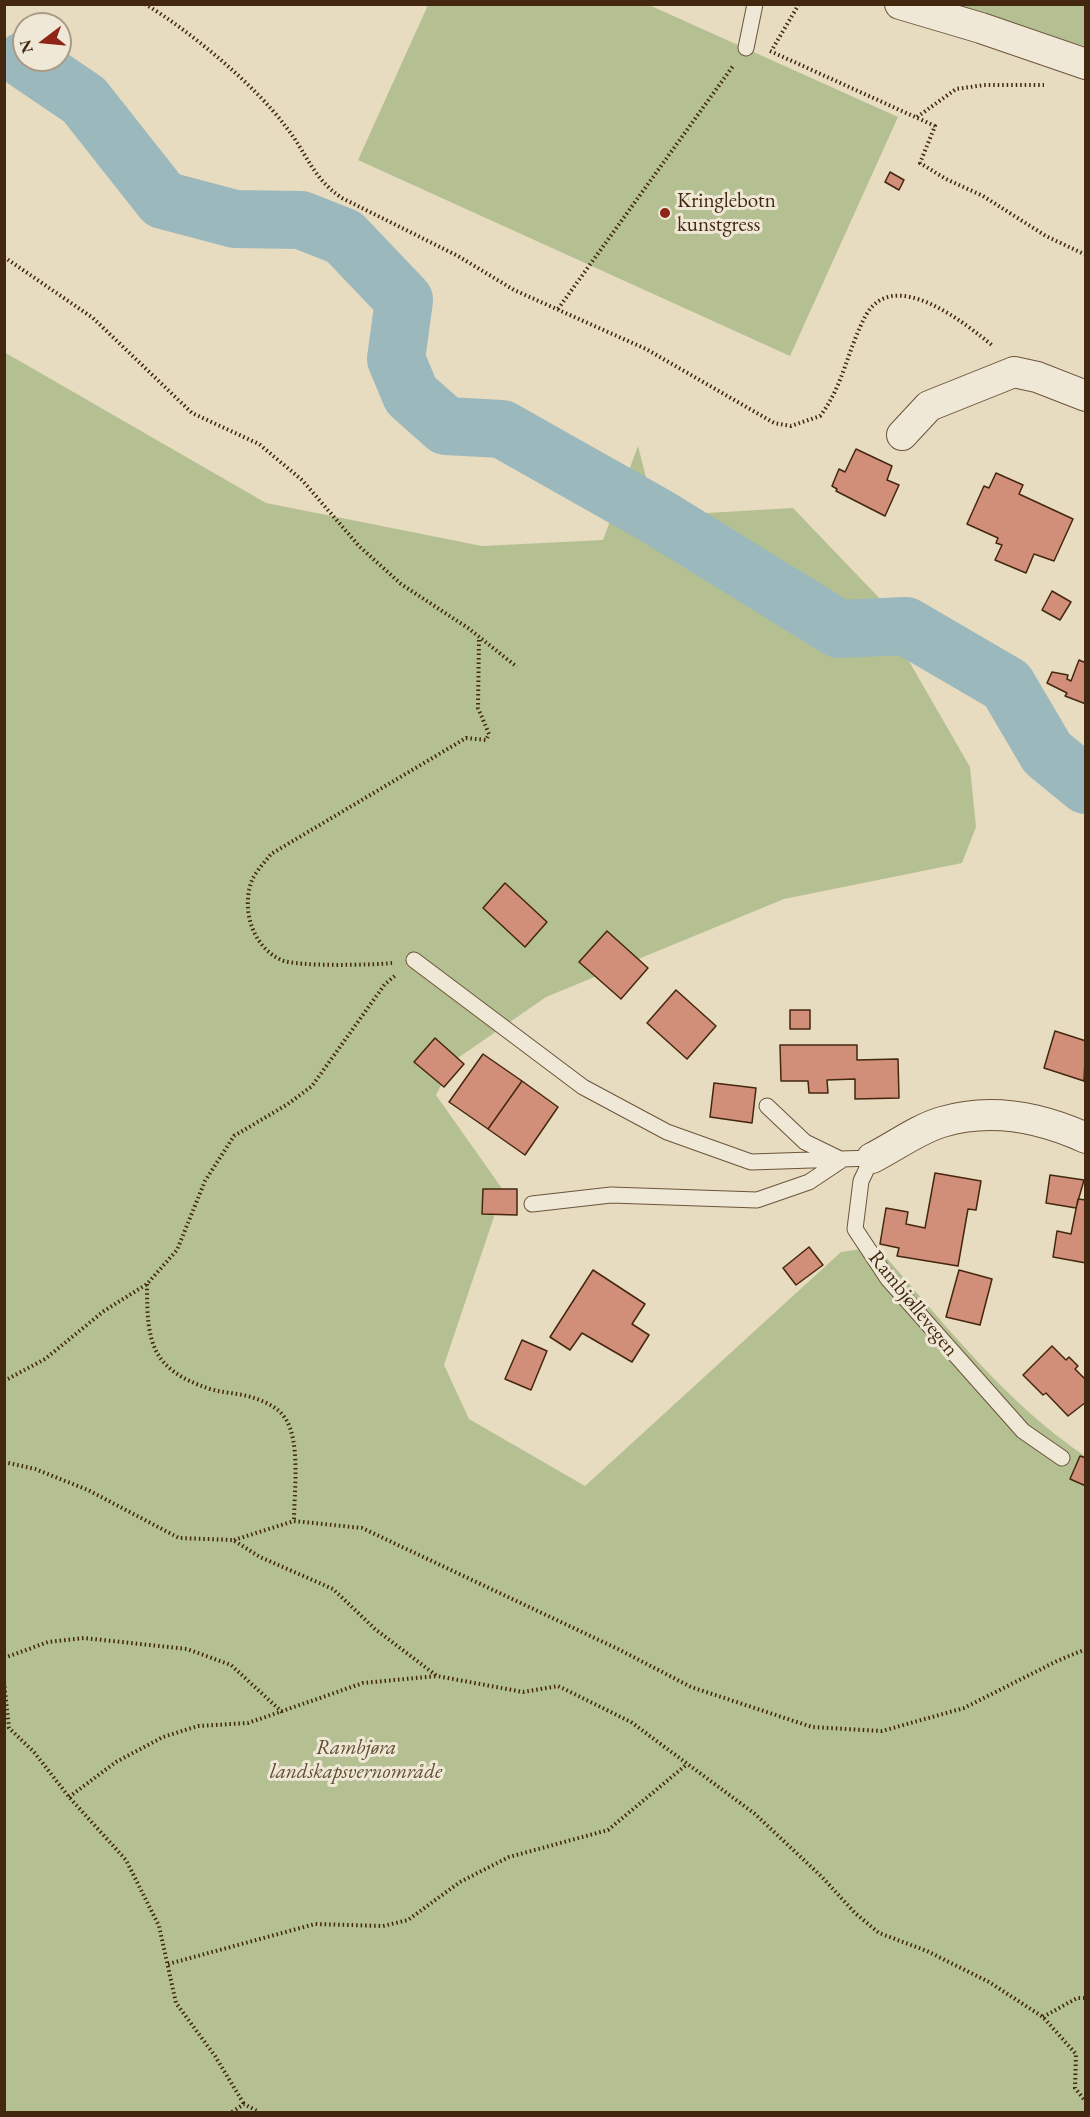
<!DOCTYPE html>
<html>
<head>
<meta charset="utf-8">
<style>
  body { margin:0 }
  #map { position:relative; width:1090px; height:2117px; overflow:hidden; background:#e7dbc0; font-family:"EB Garamond",serif }
  canvas { display:block }
  .frame { position:absolute; inset:0; border:6px solid #43270e; pointer-events:none }
  .north { position:absolute; left:12px; top:12px; width:60px; height:60px; box-sizing:border-box; background:#efe8d6; border:2px solid #aa9b86; border-radius:50%; rotate:254deg; font-size:16px; font-weight:700; line-height:24px; text-align:center; color:#43270e }
  .north::after { content:''; display:block; margin:auto; width:21px; height:27px; background:#8f2418; clip-path:polygon(50% 0,100% 100%,50% 72%,0 100%) }
</style>
</head>
<body>
<div id="map">
<canvas width="1090" height="2117"></canvas>
<div class="frame"></div>
<div class="north">N</div>
</div>
<script>
const g = document.querySelector('canvas').getContext('2d');
g.lineJoin = 'round';
function paint(path, color) { g.fillStyle = color; g.fill(path, 'evenodd'); }
function trace(path, color, width, dash) { g.strokeStyle = color; g.lineWidth = width; g.lineCap = dash ? 'butt' : 'round'; g.setLineDash(dash || []); g.stroke(path); }
function label(font, color, halo, rows, align = 'center') {
  g.font = font + ' "EB Garamond",serif'; g.lineWidth = 6; g.setLineDash([]); g.textBaseline = 'middle'; g.strokeStyle = halo; g.fillStyle = color; for (const [text, x, y, turn = 0] of rows) {
    g.save(); g.translate(x, y); g.rotate((+turn || 0) * Math.PI / 180); g.textAlign = isNaN(turn) ? turn : align; if (halo) g.strokeText(text, 0, 0); g.fillText(text, 0, 0); g.restore();
  }
}
paint(new Path2D(`
  M428,5H649L898,117L790,356L358,160Z
  M958,5H1085V46L1074,44Z
  M4,352L266,503L482,546L603,540L638,446L656,516L793,508L906,626V656L970,767L976,827L962,863L784,899L546,997L455,1060L436,1095L503,1190L444,1365L469,1419L585,1486L841,1252L877,1247C942,1320 1003,1401 1085,1456V2112H5Z`), '#b5c092');
trace(new Path2D(`
  M25,60L84,100L163,200L235,219L301,220L344,237L404,300L396,359L411,395L446,426L502,429L656,516L839,629L906,626L1007,685L1047,753L1086,785`), '#9bb8bc', 58);
const building = new Path2D(`
  M890,172L904,180L899,190L885,182Z
  M856,449L892,466L887,480L899,485L885,516L836,491L837,489L832,486L839,469L845,472Z
  M996,473L1023,485L1019,494L1073,519L1054,561L1034,554L1026,573L995,560L1002,545L996,543L998,538L967,524L984,486L989,488Z
  M1052,591L1071,602L1060,620L1042,610Z
  M1079,660L1086,663V704L1065,696L1067,693L1047,683L1052,672L1068,675L1067,679L1071,681Z
  M505,883L547,922L525,947L483,908Z
  M607,931L648,968L621,999L579,962Z
  M676,990L716,1026L687,1059L647,1023Z
  M790,1010H810V1029H790Z
  M1055,1031L1086,1041L1084,1081L1044,1068Z
  M435,1038L464,1064L444,1087L414,1062Z
  M780,1045H857V1060L898,1059L899,1098L855,1099V1079L827,1080L828,1093H809L808,1081H781Z
  M483,1054L522,1081L488,1129L449,1102Z
  M522,1081L558,1107L525,1155L488,1129Z
  M714,1083L756,1088L752,1123L710,1117Z
  M935,1173L981,1181L976,1210L968,1209L958,1266L897,1256L899,1248L880,1244L886,1208L908,1212L906,1224L925,1228Z
  M1050,1175L1084,1180L1076,1208L1046,1203Z
  M483,1189H517V1215L482,1214Z
  M1078,1199L1086,1200V1263L1053,1257L1057,1231L1071,1234Z
  M809,1247L823,1265L796,1285L783,1268Z
  M593,1270L645,1304L632,1324L649,1335L632,1362L582,1333L570,1350L550,1337Z
  M959,1270L992,1279L980,1325L946,1317Z
  M522,1340L547,1351L531,1390L505,1379Z
  M1052,1346L1066,1360L1069,1357L1078,1366L1075,1369L1086,1380V1402L1068,1416L1046,1393L1043,1395L1023,1375Z
  M1080,1456L1086,1458V1486L1070,1479Z`);
paint(building, '#d18e78');
trace(building, '#43270e', 1.5);
const lane = new Path2D(`
  M746,48L755,4
  M414,960L583,1087L667,1132L751,1162L872,1158
  M872,1158L861,1181L855,1229L888,1279L1023,1431L1062,1458
  M532,1204L611,1195L757,1200L809,1182L842,1160L805,1142L767,1106`);
const street = new Path2D(`
  M900,4L981,28L1086,64
  M902,435L929,406L1014,372L1037,377L1086,396
  M872,1158C894,1147 918,1129 942,1122C992,1107 1040,1117 1086,1138`);
trace(lane, '#6c543a', 17);
trace(street, '#6c543a', 32);
trace(new Path2D(`
  M145,4C190,31 255,85 286,127C307,153 312,178 342,198L458,256L514,290L646,349L774,423L791,426L820,416C843,387 848,348 866,315C894,266 965,323 993,346
  M773,48L799,4
  M770,51L935,126L920,163L946,179L983,196L1046,236L1086,255
  M917,117L956,89L984,85H1044
  M4,257L93,318L192,413L259,444L302,480L359,546L401,584L468,628L517,667
  M558,309L733,66
  M392,963C372,965 298,967 281,960C252,946 241,909 252,880C256,871 265,862 271,854L466,738L486,740L489,734L478,708L479,637
  M147,1284C147,1342 150,1369 210,1389C224,1393 237,1393 251,1397C263,1401 277,1406 285,1418C301,1441 294,1493 294,1521
  M4,1381L45,1359L104,1311L147,1284L177,1250L205,1181L234,1136L288,1104L312,1086L385,984L397,974
  M4,1462L35,1469L88,1490L179,1538L233,1540L260,1557L333,1589L375,1629L437,1676L523,1692L558,1686L631,1722L755,1814L822,1877L855,1913L879,1933L927,1951L989,1982L1043,2017L1076,2054L1075,2088L1086,2102
  M234,1540L294,1521L362,1528L618,1649L691,1687L812,1727L882,1731L964,1708L1057,1661L1086,1649
  M4,1658L48,1642L84,1638L187,1649L231,1665L282,1712
  M4,1682L9,1728L34,1752L69,1797L126,1860L159,1926L176,2003L215,2056L244,2104
  M69,1797L116,1762L163,1737L198,1726L248,1723L363,1683L437,1676
  M168,1964L315,1924L383,1926L408,1920L460,1882L509,1857L608,1830L686,1765
  M1043,2017L1077,1998H1086
  M232,2112L244,2104L259,2112`), '#43270e', 4, [1.5, 3]);
trace(lane, '#efe8d6', 15);
trace(street, '#efe8d6', 30);
for (const [x, y, r, color] of [
  [665,213,6,"#8f2418"]
]) { const dot = new Path2D(); dot.arc(x, y, r, 0, 2 * Math.PI); g.fillStyle = color; g.fill(dot); trace(dot, '#efe8d6', 2); }
label('21px', '#43270e', '#efe8d6', [
  ["Kringlebotn",677,201],
  ["kunstgress",677,225]
], 'left');
label('21px', '#43270e', '#efe8d6', [
  ["Rambjøllevegen",913,1304,51]
]);
label('italic 21px', '#604d2f', '#efe8d6', [
  ["Rambjøra",356,1748],
  ["landskapsvernområde",356,1772]
]);
</script>
</body>
</html>
